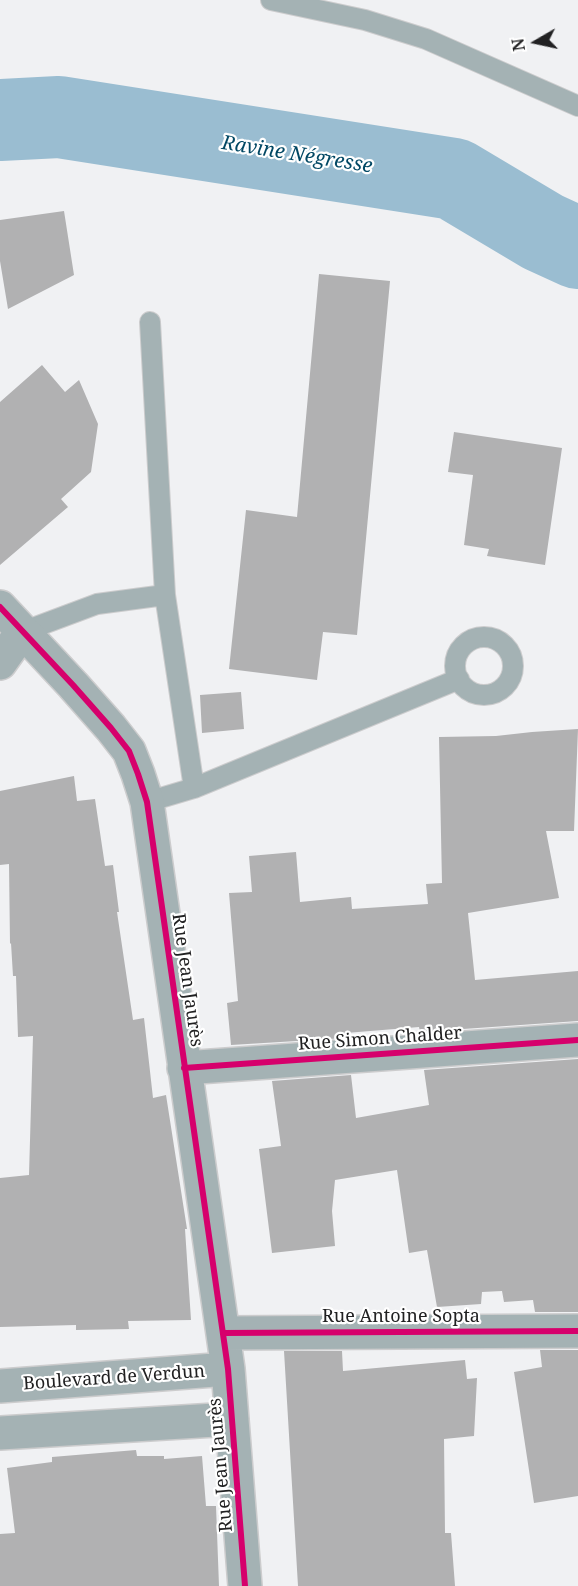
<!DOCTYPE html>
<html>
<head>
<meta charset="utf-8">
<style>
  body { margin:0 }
  #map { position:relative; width:578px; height:1586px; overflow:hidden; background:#f0f1f3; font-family:"Noto Serif",serif }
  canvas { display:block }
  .north { position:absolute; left:506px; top:12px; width:60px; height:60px; -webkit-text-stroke:4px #fff; paint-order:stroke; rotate:261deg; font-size:16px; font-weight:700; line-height:24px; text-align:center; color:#212122 }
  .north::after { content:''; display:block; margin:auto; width:21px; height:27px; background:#212122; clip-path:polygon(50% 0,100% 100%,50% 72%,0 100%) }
</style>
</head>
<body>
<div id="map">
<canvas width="578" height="1586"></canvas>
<div class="north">N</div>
</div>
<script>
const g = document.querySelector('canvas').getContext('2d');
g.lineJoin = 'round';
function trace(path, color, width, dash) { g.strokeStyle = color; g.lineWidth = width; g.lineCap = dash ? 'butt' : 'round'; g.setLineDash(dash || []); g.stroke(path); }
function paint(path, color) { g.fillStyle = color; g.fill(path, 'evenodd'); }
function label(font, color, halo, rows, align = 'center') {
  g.font = font + ' "Noto Serif",serif'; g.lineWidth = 4.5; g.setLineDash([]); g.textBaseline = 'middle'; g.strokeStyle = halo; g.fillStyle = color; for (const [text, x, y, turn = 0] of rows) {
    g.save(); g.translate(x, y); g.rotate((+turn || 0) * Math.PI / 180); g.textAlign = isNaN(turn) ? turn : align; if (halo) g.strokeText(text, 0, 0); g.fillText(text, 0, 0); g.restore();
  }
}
trace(new Path2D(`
  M0,120L59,117L454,179L543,232L578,248`), '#9abdd1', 82);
paint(new Path2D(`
  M64,211L74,275L8,309L0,261V220Z
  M319,274L390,281L357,635L323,632L317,680L229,669L246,510L297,517Z
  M42,365L65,392L79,380L98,424L91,472L61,499L68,507L0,565V402Z
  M454,432L562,448L545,565L487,556L489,549L464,545L473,475L448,472Z
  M241,692L244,729L202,733L200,695Z
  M578,729L574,831H546L559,898L468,913L475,980L578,971V1021L420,1032L419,1027L346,1033V1038L231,1045L227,1003L238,1001L229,893L252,892L249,856L296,852L300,902L351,897L352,909L428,904L426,884L442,883L439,737L496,736L532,732Z
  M74,776L77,801L95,799L105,866L113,865L119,912H117L133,1020L144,1018L153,1098L166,1095L187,1229H185L191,1320L128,1321L129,1329L76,1330V1325L0,1327V1178L29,1175L33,1036L18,1037L16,976H13L11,943L10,944L9,864L0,865V791Z
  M578,1059V1312H535L533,1300L504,1302L502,1291L482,1292L481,1304L437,1307L427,1250L409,1253L397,1170L335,1180L332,1211L335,1246L272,1253L259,1149L281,1146L272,1081L351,1075L356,1118L429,1105L424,1070Z
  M540,1350H578V1496L534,1503L514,1372L542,1367Z
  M284,1351H342L343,1371L465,1360L467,1379L477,1378L474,1436L444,1439L445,1533H451L455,1586H298Z
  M136,1450L137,1456H164V1459L202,1456L206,1506H216L219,1586H0V1534L15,1533L7,1468L52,1462V1457Z`), '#b1b1b2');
const service = new Path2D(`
  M271,0L365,20L426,39L578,106
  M150,322L165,595L194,788
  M22,632L97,604L165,595
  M455 666a29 29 0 1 1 58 0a29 29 0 1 1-58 0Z
  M147,802L194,788L459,679`);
const minor = new Path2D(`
  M0,607L73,685L111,728L129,751L138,774L147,802L228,1369L245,1586
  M0,663L22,632
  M184,1068L578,1040
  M223,1333L578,1331
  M0,1386L228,1369
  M0,1433L232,1419`);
trace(service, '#cccccd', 22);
trace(minor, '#cccccd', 36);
trace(service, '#a4b2b4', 20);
trace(minor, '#a4b2b4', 33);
trace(new Path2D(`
  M0,607L73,685L111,728L129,751L138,774L147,802L228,1369L245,1586
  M184,1068L578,1040
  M223,1333L578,1331`), '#d6006c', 6);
label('18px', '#212122', '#fff', [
  ["Rue Jean Jaurès",187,980,82],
  ["Rue Simon Chalder",380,1039,-4],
  ["Rue Antoine Sopta",401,1317],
  ["Boulevard de Verdun",114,1378,-4],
  ["Rue Jean Jaurès",221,1465,-95]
]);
label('italic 20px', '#024864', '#fff', [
  ["Ravine Négresse",297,155,9]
]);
</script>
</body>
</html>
